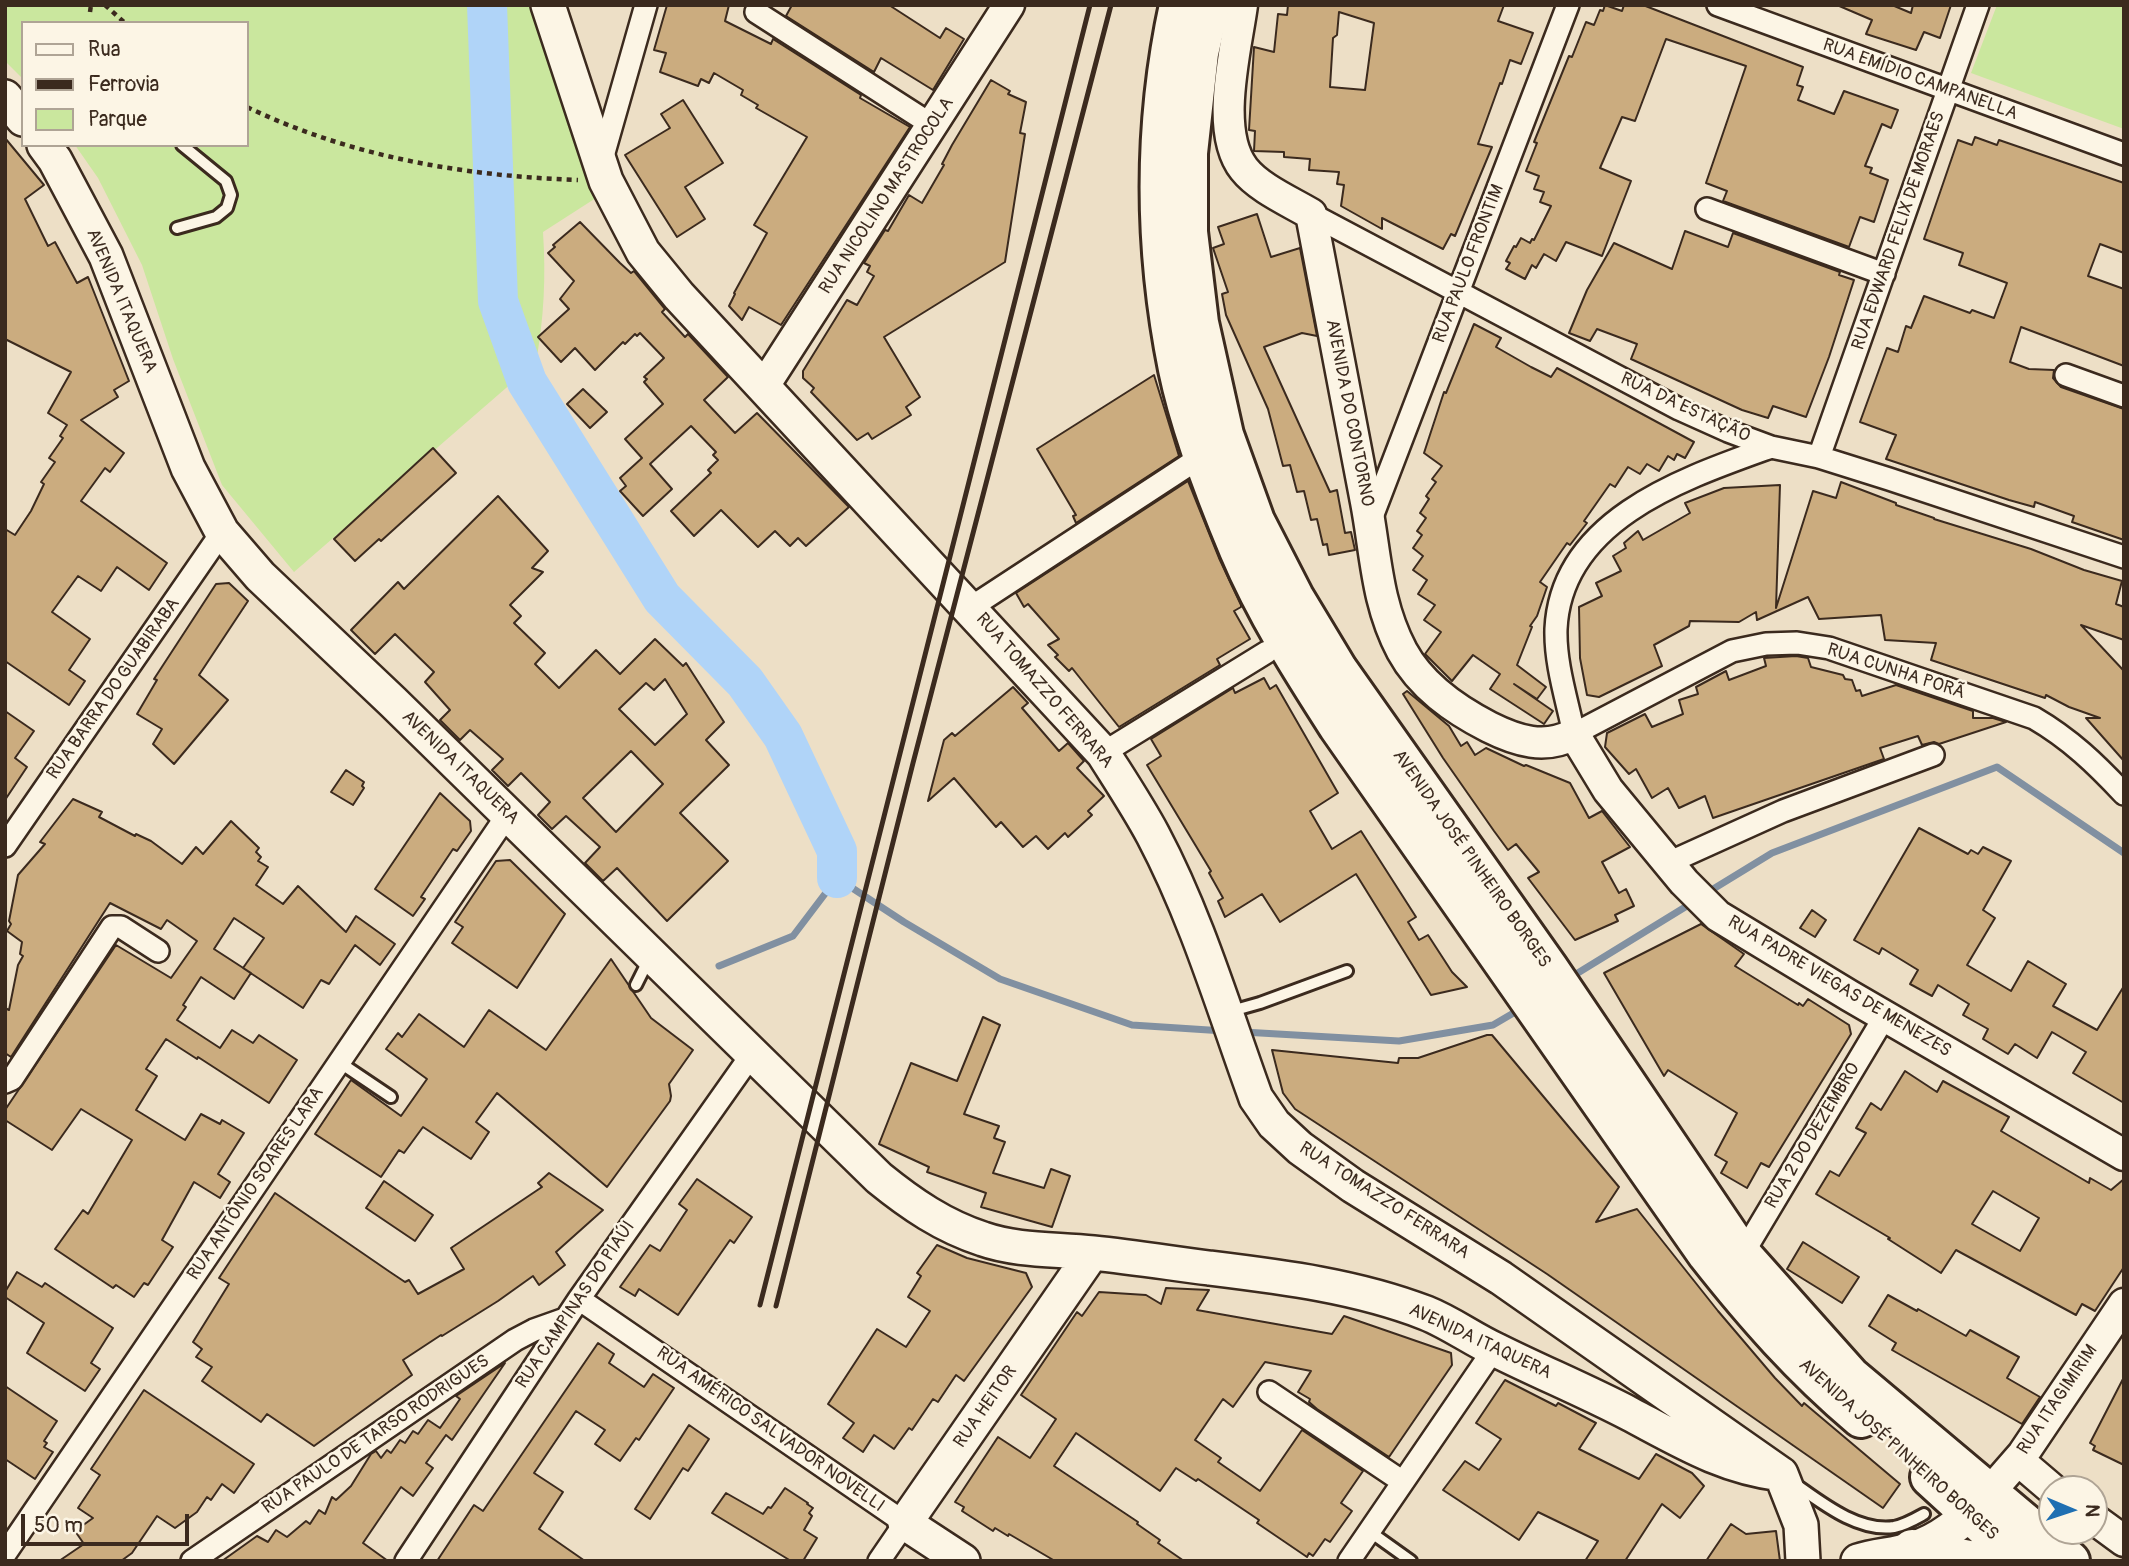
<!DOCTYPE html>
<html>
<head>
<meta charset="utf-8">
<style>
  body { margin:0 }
  #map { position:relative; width:2129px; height:1566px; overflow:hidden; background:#eddfc6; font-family:Pangolin,sans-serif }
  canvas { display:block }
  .frame { position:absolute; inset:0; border:7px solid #3b2a1e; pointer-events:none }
  .legend { position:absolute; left:21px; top:21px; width:228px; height:126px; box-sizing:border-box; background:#fcf5e5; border:2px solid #afa495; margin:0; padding:9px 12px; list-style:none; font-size:21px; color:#3b2a1e }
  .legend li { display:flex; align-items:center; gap:14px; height:35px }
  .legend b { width:35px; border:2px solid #afa495 }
  .north { position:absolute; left:2038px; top:1475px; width:70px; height:70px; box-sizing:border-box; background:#fcf5e5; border:2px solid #afa495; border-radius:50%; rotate:92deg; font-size:19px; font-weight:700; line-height:28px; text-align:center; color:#3b2a1e }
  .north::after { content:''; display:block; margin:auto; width:24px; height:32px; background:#1f6fb2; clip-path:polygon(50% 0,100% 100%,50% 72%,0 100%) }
  .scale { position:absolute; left:21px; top:1514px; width:168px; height:32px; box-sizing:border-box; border:4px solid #3b2a1e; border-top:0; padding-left:9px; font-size:21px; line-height:24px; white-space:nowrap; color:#3b2a1e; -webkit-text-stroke:5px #fcf5e5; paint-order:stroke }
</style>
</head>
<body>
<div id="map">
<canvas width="2129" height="1566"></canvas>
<div class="frame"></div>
<ul class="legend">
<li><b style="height:9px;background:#fcf5e5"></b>Rua</li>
<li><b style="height:9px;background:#3b2a1e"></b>Ferrovia</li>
<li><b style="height:19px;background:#cae79e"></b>Parque</li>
</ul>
<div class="north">N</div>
<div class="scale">50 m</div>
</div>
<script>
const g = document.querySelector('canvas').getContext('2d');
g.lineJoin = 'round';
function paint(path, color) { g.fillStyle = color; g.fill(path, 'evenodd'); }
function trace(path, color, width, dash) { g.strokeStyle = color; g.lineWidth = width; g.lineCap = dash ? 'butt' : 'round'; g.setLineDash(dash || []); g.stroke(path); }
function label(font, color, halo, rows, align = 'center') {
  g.font = font + ' Pangolin,sans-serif'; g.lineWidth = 5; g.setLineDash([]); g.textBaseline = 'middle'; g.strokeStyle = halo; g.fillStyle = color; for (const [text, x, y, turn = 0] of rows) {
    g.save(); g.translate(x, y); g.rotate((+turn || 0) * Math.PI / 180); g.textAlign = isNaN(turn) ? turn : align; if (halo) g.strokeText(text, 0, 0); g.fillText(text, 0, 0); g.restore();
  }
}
paint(new Path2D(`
  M5,5H550L613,187L543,232C546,277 544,318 536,362L294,572L222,485L173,359L142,265L98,178L75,145H247V23H23V79L5,61Z
  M1997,5H2124V129L1971,73Z`), '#cae79e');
trace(new Path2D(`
  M1705,894L1772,853L1997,767L2124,853
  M719,966L793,936L837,878L904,922L1000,979L1132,1025L1224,1031
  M1568,979L1695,901
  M1243,1032L1399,1041L1493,1025L1522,1008`), '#8190a1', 7);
trace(new Path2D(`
  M487,5L498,301L527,382L662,598L745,682L783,736L837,851V878`), '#b0d4f8', 40);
const building = new Path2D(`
  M667,5H729L725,21L771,44L773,39L861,95L860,98L910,127L781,325L749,307L742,320L729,306L735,294L734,293L767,233L754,225L807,137L756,108L758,105L741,95L743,90L714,73L709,83L701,79L698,86L660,72L666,53L654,50Z
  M792,5H889L940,38L946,28L964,39L933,90L881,58L874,72L786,16Z
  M1288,5H1504L1498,21L1533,33L1521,64L1510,60L1502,84L1500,83L1478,144L1492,147L1455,236L1451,234L1443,249L1382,218V229L1341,206L1344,185L1337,184L1339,172L1309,170L1310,159L1284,157V152L1254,151L1255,131L1249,130L1254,47L1274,52L1278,14L1287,15ZM1339,12L1374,23L1365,90L1330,87L1333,38L1337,35Z
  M1605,5L1622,11L1624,5H1643L1803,67L1797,85L1803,87L1798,100L1834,114L1844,91L1898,110L1891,128L1882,124L1865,166L1872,168L1870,173L1888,180L1874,222L1860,217L1849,247L1723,201L1727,191L1706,183L1746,66L1666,39L1635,121L1622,117L1600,168L1631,181L1602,256L1566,242L1556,261L1544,254L1536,268L1532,265L1525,279L1506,269L1510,263L1506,261L1514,246L1516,247L1521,238L1530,243L1532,239L1534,240L1551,206L1540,202L1544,192L1534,189L1539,176L1526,171L1537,143L1534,142L1569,56L1572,57L1586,22L1594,25L1600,10L1603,11Z
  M1837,5H1892L1911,13L1913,5H1951L1940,38L1924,32L1916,50L1866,34L1872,20Z
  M991,80L1010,91L1008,94L1026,102L1020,133L1025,134L1005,262L884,337L920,397L906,407L911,415L872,439L868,433L857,440L811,392L814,388L803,378V371L847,300L857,305L874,276L867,272L870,266L864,263L885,230L888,231L909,195L922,203L944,165L942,164L952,145Z
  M683,100L723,163L685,187L705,219L677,237L625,155L670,128L661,114Z
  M1975,137L1997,145L1999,140L2124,183V253L2100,244L2088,276L2124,289V366L2021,327L2010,362L2029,369L2054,370L2053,378L2061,387L2124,409V540L2072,522L2074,516L2035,502L2034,507L2009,500L1886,459L1896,435L1860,422L1887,348L1898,352L1906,326L1911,328L1924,296L1970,313L1972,310L1994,318L2007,283L1959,265L1963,253L1924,239L1958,140L1972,145Z
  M5,138L44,185L25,199L48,246L55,242L77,283L88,277L129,381L114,390L118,397L81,420L124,453L110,472L105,468L81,501L167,563L149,590L117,567L101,591L78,576L52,612L90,639L69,670L85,681L69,705L5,661V529L15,535L31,511L44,484L41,482L55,462L49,458L63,438L60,436L67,425L48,413L71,372L5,339Z
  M1257,214L1271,257L1300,248L1317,336L1302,333L1264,347L1330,492L1337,490L1345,533L1351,532L1355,550L1329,555L1327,544L1323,545L1317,519L1311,520L1304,491L1297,492L1290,465L1283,466L1268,409L1226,315L1222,294L1228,292L1213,248L1224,244L1218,227Z
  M580,222L620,263L631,273L634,271L665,309L662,312L685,337L688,334L728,377L704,400L735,433L757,413L849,507L806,546L798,538L790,546L775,531L758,547L721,510L694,536L671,511L711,473L708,470L718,460L713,455L716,452L691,426L650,464L672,489L643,516L620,491L626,486L620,478L642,458L625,439L663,404L644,382L647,379L644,377L664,358L640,333L637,336L635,334L625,344L623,342L595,370L575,348L561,362L538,337L569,309L560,299L574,281L548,253L555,247L553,245Z
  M1685,231L1728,247L1733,233L1840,272L1839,275L1854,280L1829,357L1806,417L1773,406L1768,418L1742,410L1631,359L1637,344L1597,329L1590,341L1569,333L1587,290L1614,243L1672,269Z
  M1474,324L1501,338L1496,347L1531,367L1551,377L1557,368L1694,442L1685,458L1677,454L1674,460L1668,456L1659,471L1647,464L1640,474L1628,467L1615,487L1610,484L1584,521L1587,523L1570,545L1567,543L1540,582L1547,587L1537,616L1530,626L1532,627L1517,665L1546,687L1537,699L1514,684L1553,711L1544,724L1490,689L1500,674L1473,655L1452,681L1425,654L1441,632L1424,620L1435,605L1418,594L1427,580L1413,570L1423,556L1413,548L1422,535L1417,531L1426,518L1420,513L1429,499L1426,496L1436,482L1432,479L1442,466L1424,453L1444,392L1446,393Z
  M1154,375L1179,456L1076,523L1073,516L1076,515L1037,449Z
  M583,389L607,412L590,428L567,404Z
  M433,448L456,473L381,541L379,539L355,561L334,539Z
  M1188,481L1219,558L1241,605V607L1234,611L1250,639L1217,659L1220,665L1119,727L1072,668L1069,671L1055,657L1058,655L1048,645L1059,639L1028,604L1024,607L1016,593Z
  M1841,482L1896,503V505L1934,518V519L2031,549L2084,570L2122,581L2116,604L2124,607V640L2081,625L2124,671V761L2086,718H2100L2069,707L2046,695L2045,698L1931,660L1936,643L1885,640L1881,615L1819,619L1808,597L1757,620L1756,612L1739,622L1690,621L1689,626L1654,645L1662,666L1599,697L1587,695L1580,658L1579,607L1602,596L1596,583L1621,571L1613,556L1626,548L1624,543L1638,531L1643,540L1690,513L1685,503L1724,488L1780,485L1776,608L1813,491L1836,498Z
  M498,496L548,551L532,568L543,572L510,605L521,616L514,623L545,653L535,664L559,688L596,650L620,674L655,639L683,666L686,663L724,722L706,740L729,765L680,813L728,861L667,921L617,868L603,881L585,863L600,847L566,816L552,829L538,815L550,802L521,773L508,786L492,770L503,759L470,730L460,740L440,720L450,710L425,682L434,672L395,634L375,654L351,630L398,582L404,589ZM665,679L687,714L655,745L619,709L646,683L654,690ZM631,751L663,784L616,832L583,798Z
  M229,583L248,601L199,675L228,700L174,764L153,744L162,729L137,714L157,680L154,679L216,584Z
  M1796,656L1808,658L1811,667L1843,675L1845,679L1852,680L1856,691L1860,690L1862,696L1896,685L1973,711V718H1993L2006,722L1939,744L1934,742L1922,745L1918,736L1880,748L1884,759L1713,818L1705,796L1679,808L1668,788L1652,798L1636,769L1629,774L1605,747L1607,733L1645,714L1652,727L1683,714L1679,700L1698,694L1696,687L1726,671L1729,680L1766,666L1764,658Z
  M1264,678L1270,689L1276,685L1338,793L1310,811L1332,849L1361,831L1416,917L1408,922L1419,940L1428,935L1452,972L1467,987L1431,995L1356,874L1280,922L1262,894L1225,917L1218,901L1223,898L1209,873L1211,871L1147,765L1161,756L1151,739L1233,688L1235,693Z
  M1013,687L1028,703L1022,708L1059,751L1068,743L1084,761L1077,768L1104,796L1088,811L1092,815L1068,837L1065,833L1048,849L1036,836L1023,847L1001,822L996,827L954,778L928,801L944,740L952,733L955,736Z
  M1407,691L1449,726L1461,746L1467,742L1475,755L1486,748L1524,766L1526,765L1570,783L1589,818L1602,811L1630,847L1602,862L1619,893L1626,889L1634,906L1615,915L1618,921L1575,940L1528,878L1539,872L1516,844L1508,850L1494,831L1443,758L1403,694Z
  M5,711L34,731L15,758L27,767L5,800Z
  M346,770L364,782L362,786L364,788L353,805L331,792Z
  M440,793L470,821L471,831L457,851L453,849L421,897L425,899L413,916L375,889Z
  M73,799L102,812L99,817L135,836L136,834L151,841L182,864L196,847L203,854L231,821L259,848L256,852L261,857L258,861L268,867L256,885L283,904L298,886L346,932L356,916L395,944L380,965L355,945L329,984L321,980L303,1008L243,968L264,938L234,918L214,949L251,973L234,999L201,977L183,1005L186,1007L177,1020L220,1048L232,1030L253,1043L259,1035L297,1060L269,1103L198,1057L197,1059L166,1039L146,1069L157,1076L136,1110L185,1140L201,1114L220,1124L222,1120L244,1133L218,1174L230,1182L220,1198L194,1182L162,1240L173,1247L148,1285L144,1283L134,1297L116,1285L113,1288L55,1249L83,1210L88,1214L132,1140L81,1109L52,1150L5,1120V1110L116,945L171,978L197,941L167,920L161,929L110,903L11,1057L5,1053V1008L9,1010L18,965L23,956L20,954L22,942L7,931L11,924L9,921L18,875L45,844L40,842Z
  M1919,828L1968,854L1971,850L1978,854L1983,847L2011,861L1983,910L1995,918L1967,965L2011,991L2028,961L2066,984L2053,1006L2097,1030L2124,986V1103L2073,1073L2086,1052L2052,1032L2037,1058L2015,1044L2008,1054L1983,1039L1988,1029L1963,1015L1969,1004L1938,985L1932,996L1910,984L1918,970L1882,948L1879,954L1854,940Z
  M510,860L565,914L517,988L452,943L463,927L455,922L496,861Z
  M1812,910L1826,920L1815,937L1800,928Z
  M1701,924L1744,954L1735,966L1798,1005L1799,1003L1803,1006L1808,999L1849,1025L1851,1034L1769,1167L1761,1163L1747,1188L1721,1173L1727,1162L1715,1155L1737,1113L1668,1070L1664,1076L1604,973Z
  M611,959L651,1018L693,1050L669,1084L671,1096L670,1101L607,1187L497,1093L476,1122L489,1132L471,1159L423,1127L404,1153L399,1150L381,1177L315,1134L351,1080L401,1116L427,1079L386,1049L398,1033L402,1037L419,1014L464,1047L489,1010L546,1050Z
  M983,1017L1000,1025L964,1114L999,1126L994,1138L1005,1142L993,1173L1044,1188L1051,1169L1070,1176L1052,1227L981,1207L986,1193L927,1172L929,1167L879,1144L911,1063L957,1081Z
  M1487,1035H1492L1619,1187L1596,1222L1637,1209L1718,1311L1775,1378L1802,1406L1804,1403L1900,1484L1883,1508L1547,1274L1295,1109L1283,1093L1272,1050L1398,1063L1399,1058H1418Z
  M1905,1071L1937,1092L1943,1081L2009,1117L2001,1131L2089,1183L2090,1178L2111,1190L2124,1179V1267L2095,1311L2082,1304L2076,1315L1956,1250L1941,1273L1888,1239L1890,1238L1816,1194L1830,1171L1839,1176L1866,1133L1856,1128L1871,1103L1881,1110ZM1993,1191L2039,1218L2020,1251L1972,1224Z
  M549,1173L603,1210L556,1252L565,1265L539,1285L533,1276L498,1301L442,1336L441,1335L403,1360L412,1375L314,1446L267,1414L261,1422L202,1381L212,1367L196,1357L202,1349L193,1342L229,1284L219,1278L275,1193L390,1272L405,1282L409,1280L418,1294L464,1269L451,1248L542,1187L538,1183Z
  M697,1179L752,1217L734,1243L730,1240L678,1315L639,1289L635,1296L620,1287L650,1245L660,1251L687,1210L679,1204Z
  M384,1181L433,1215L415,1241L366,1208Z
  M1803,1242L1859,1277L1842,1303L1787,1269Z
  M937,1245L967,1258L1026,1273L1032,1287L964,1381L956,1375L938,1402L933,1399L912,1430L909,1428L894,1449L874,1435L863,1452L843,1438L854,1423L828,1404L877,1329L906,1347L930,1311L908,1297L921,1276L917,1273Z
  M17,1272L42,1287L45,1283L113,1328L91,1363L100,1369L85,1391L27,1353L44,1323L5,1297V1292Z
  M1166,1288L1209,1290L1197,1310L1332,1334L1344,1316L1451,1353L1452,1365L1389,1457L1317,1409L1309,1402L1310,1399L1298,1392L1311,1371L1265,1362L1233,1407L1223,1399L1195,1440L1221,1458L1218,1462L1260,1491L1302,1430L1363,1471L1341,1503L1352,1511L1330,1542L1325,1539L1313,1556L1309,1553L1307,1557L1257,1523L1259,1520L1198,1479L1196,1481L1176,1468L1160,1491L1076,1433L1054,1466L1138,1522L1137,1524L1160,1540L1158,1543L1184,1561H1055L1009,1534L1008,1536L995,1528L993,1531L962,1511L964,1507L955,1502L998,1437L1030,1458L1056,1419L1021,1395L1077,1312L1082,1316L1099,1292L1146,1295L1161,1304Z
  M1888,1295L1917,1311L1918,1309L1966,1336L1970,1330L2019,1357L2007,1378L2040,1397L2022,1424L1892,1350L1896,1343L1869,1326Z
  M598,1343L614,1354L609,1363L644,1387L653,1374L674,1388L639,1440L636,1438L620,1461L595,1444L605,1430L576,1411L534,1473L563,1492L539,1529L585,1561H437L474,1505L483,1511Z
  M505,1363L452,1440L446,1435L426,1463L433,1468L413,1496L401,1487L363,1543L388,1561H222L257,1536L268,1542L276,1530L287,1537L306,1521L310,1524L319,1510L325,1514L332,1497L336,1500L351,1486L371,1454L376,1451L381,1458L387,1450L391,1453L400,1440L405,1443L413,1431L418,1434L428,1420L440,1428L460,1399L456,1396Z
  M2124,1377V1465L2093,1450L2095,1446L2090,1443Z
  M1505,1380L1556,1406L1558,1403L1596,1423L1579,1449L1639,1479L1656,1454L1692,1473L1704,1486L1680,1518L1662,1504L1625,1561H1585L1598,1541L1538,1512L1519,1540L1443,1490L1465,1461L1479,1470L1501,1439L1476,1423Z
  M5,1386L57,1421L44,1441L47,1443L44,1447L53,1452L35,1479L5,1459Z
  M144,1390L254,1464L234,1493L222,1484L211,1500L207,1497L197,1512L175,1528L157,1516L132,1553L121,1561H59L84,1544L75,1531L93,1518L78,1508L100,1475L91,1469Z
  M689,1425L709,1439L688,1471L683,1468L650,1519L635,1509Z
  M785,1488L808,1503L807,1504L813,1508L809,1513L812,1516L804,1530L817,1538L803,1561H791L712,1513L726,1493L763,1514L768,1507L771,1508Z
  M1731,1524L1746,1534L1776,1531L1780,1561H1706Z`);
paint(building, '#cbac7f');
trace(building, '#3b2a1e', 2);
const lane = new Path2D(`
  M177,228L216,217L227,208L231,195L226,181L182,145
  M636,985L649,959
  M1228,1012L1260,1003L1347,971
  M339,1062L391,1097
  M1795,1484C1822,1503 1858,1532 1894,1527C1905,1525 1915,1519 1924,1514
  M1369,1531L1411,1561`);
const street = new Path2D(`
  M1718,5L2124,154
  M756,12L932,125
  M601,163L646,5
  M1707,209L1884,274
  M1311,214L1679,409L1728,431L1771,447L1819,457L1889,479L2124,557
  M2066,375L2124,396
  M1771,447C1685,478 1561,519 1556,629C1555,664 1567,700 1574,734L1732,651L1766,644L1797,643L1829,648L2034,718C2070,739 2096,764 2124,794
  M1819,457L1978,5
  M1370,522L1568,5
  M970,608L1190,464
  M1103,753L1267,652
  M5,846L222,532
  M1668,863L1783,811L1933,755
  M5,1082L12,1079L112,927H121L158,951
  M1742,1255L1885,1016
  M579,1299L905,1523L879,1561
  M1269,1392L1403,1482
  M5,1554L508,814
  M192,1561L515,1340L534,1330L565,1319
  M406,1561L579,1299L752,1054
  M1349,1561L1494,1349`);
const secondary = new Path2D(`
  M1242,5C1236,50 1214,131 1244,169C1259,188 1289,201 1311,214C1330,310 1348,406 1366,502C1376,554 1376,602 1402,651C1421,686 1454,709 1489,727C1517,741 1545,750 1574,734L1608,790L1684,882L1718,916L1850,996L2124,1155
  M764,386L1009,5
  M2018,1460L2052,1489
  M1989,1493L2023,1454L2124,1304
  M2094,1519L2124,1541`);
const primary = new Path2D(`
  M548,5L606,181L643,252L679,296L1103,753C1120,780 1138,807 1153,835C1197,918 1224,1010 1256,1098L1274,1124L1300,1148L1353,1186L1501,1278L1781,1474L1801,1525L1803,1561
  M5,97L23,119
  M44,145L55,160L106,256L188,468L222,532L260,576L393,702L879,1178C911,1204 943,1226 983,1239C1017,1251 1057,1249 1093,1253C1132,1257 1170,1263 1209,1268C1282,1277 1356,1286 1426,1313C1451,1323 1472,1339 1496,1350C1540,1372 1586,1391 1630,1414C1681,1441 1723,1467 1781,1474
  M963,1561L905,1523L1092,1253
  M1858,1561C1876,1555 1895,1555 1912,1549C1942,1540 1966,1519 1987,1496`);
const highway = new Path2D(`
  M1179,5C1153,125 1154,249 1178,369C1190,427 1216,495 1239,550C1265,612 1302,670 1338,726L1707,1254C1755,1315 1801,1367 1861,1418
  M1210,5L1199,53L1188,153V232L1199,323L1224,435L1255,521L1294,597L1338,670L1549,969L1742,1255L1850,1376L2070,1561
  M1930,1477L2022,1561
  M1912,1549L1974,1561`);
trace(lane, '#3b2a1e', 16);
trace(street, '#3b2a1e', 26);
trace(secondary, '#3b2a1e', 35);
trace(primary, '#3b2a1e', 38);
trace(highway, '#3b2a1e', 44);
trace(new Path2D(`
  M105,5L125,23
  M90,12L91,5
  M247,107C351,157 464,176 578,180`), '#3b2a1e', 4.5, [5, 5]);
trace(lane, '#fcf5e5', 10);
trace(street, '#fcf5e5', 21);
trace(secondary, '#fcf5e5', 30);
trace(primary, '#fcf5e5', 33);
trace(highway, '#fcf5e5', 38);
trace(new Path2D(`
  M760,1305L1090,5
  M776,1306L913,763L1111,5`), '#3b2a1e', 5);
label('18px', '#3b2a1e', '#fcf5e5', [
  ["RUA EMÍDIO CAMPANELLA",1920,80,20],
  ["RUA NICOLINO MASTROCOLA",887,196,-57],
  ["RUA EDWARD FELIX DE MORAES",1899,231,-71],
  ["RUA PAULO FRONTIM",1469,264,-69],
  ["AVENIDA ITAQUERA",121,301,67],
  ["RUA DA ESTAÇÃO",1685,408,25],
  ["AVENIDA DO CONTORNO",1349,413,79],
  ["RUA CUNHA PORÃ",1896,672,18],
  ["RUA BARRA DO GUABIRABA",114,689,-55],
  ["RUA TOMAZZO FERRARA",1044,691,49],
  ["AVENIDA ITAQUERA",460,768,44],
  ["AVENIDA JOSÉ PINHEIRO BORGES",1471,859,55],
  ["RUA PADRE VIEGAS DE MENEZES",1839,987,31],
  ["RUA 2 DO DEZEMBRO",1813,1136,-59],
  ["RUA ANTÔNIO SOARES LARA",256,1184,-56],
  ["RUA TOMAZZO FERRARA",1384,1201,33],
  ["RUA CAMPINAS DO PIAÚI",576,1305,-56],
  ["AVENIDA ITAQUERA",1480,1342,25],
  ["RUA ITAGIMIRIM",2058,1400,-56],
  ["RUA HEITOR",986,1407,-55],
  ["RUA AMÉRICO SALVADOR NOVELLI",770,1430,35],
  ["RUA PAULO DE TARSO RODRIGUES",376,1435,-34],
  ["AVENIDA JOSÉ PINHEIRO BORGES",1898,1450,42]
]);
</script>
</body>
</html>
